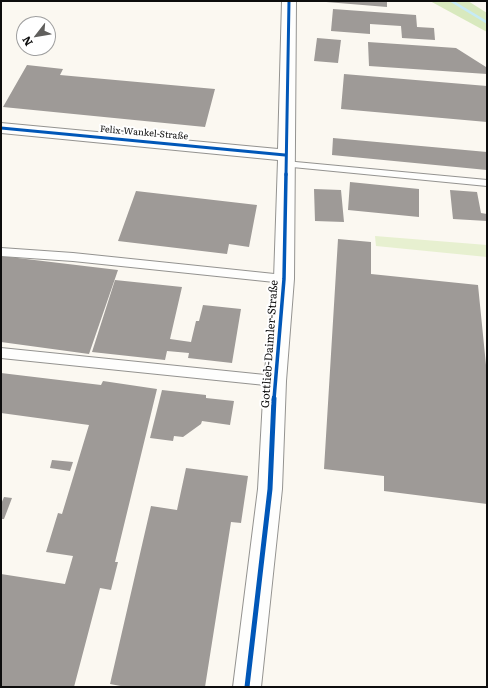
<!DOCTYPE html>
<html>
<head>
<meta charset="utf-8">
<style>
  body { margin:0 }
  #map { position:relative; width:488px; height:688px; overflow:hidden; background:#fbf8f1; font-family:Literata,serif }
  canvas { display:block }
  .frame { position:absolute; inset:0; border:2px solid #0d0d0d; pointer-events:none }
  .north { position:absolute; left:16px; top:16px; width:40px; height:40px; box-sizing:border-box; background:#fff; border:1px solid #9e9e9e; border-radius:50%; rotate:239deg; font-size:11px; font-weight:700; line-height:16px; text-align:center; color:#0d0d0d }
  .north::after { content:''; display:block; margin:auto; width:14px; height:18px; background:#605f5d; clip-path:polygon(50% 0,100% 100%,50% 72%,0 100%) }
</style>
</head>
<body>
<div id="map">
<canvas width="488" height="688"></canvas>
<div class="frame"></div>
<div class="north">N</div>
</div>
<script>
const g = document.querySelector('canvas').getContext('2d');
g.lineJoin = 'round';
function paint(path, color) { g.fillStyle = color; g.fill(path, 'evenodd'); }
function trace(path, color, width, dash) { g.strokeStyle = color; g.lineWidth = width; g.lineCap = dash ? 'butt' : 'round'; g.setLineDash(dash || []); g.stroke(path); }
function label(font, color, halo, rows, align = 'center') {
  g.font = font + ' Literata,serif'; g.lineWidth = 4; g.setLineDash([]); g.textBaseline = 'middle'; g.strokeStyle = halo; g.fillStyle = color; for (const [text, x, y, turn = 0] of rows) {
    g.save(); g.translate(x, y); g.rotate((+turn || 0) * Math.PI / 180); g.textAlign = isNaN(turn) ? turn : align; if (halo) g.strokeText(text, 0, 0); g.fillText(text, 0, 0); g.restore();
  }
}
paint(new Path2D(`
  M375,236L487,245V257L376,246Z`), '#e7f0d0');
paint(new Path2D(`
  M430,1H468L487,13V32Z`), '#d8e9be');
paint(new Path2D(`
  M449,1H454L487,21V24Z`), '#c6ebf6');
paint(new Path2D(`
  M314,1H387V7Z
  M333,9L416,15L417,27L434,28L435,40L402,38L401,26L370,24V34L331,31Z
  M317,38L341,40L338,63L314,61Z
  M368,42L456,48L486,67L487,74L369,66Z
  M27,65L63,69L60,75L215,89L205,127L3,107Z
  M344,74L487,86V122L341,109Z
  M333,138L487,152V170L332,155Z
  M350,182L419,189V217L348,210Z
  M314,189L341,190L344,222L315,221Z
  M450,190L477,192L481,213L487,214V221L453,219Z
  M136,191L257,205L249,247L229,244L227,254L118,241Z
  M338,239L371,242V274L478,285L487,375V504L384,491V476L324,469Z
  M1,256L118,270L89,354L1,342Z
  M115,280L182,287L170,339L191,342L196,321H199L203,305L241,309L232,363L188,358L189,353L167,351L165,360L92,352Z
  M1,373L101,385L103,381L157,389L115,562H118L111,590L100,588L74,687H1V574L65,584L73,556L46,552L58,513L62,514L89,425L1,413Z
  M162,390L206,395V398L234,401L230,425L202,421L201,424L183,437L174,436L173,441L150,438Z
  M52,460L73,462L70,471L50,468Z
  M186,468L248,476L241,523L231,522L205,687H126L110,684L151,506L177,510Z
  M4,497L12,498L4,519H1V504Z`), '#9e9a97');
const service = new Path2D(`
  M285,161L487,180V186L282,166L281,164L282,162Z
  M1,248L73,253L284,275L288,276L289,279L288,282L284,283L73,261L1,256Z
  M1,348L275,376L279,377L281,381L279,385L275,386L1,358Z`);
const minor = new Path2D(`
  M282,1H296L294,279L286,381L282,489L261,687H233L258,489L264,381L274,279L278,160L1,133V123L278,149Z`);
trace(service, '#949390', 2);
trace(minor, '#949390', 2);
paint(service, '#fefefd');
paint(minor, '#fefefd');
trace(new Path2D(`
  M1,128L285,155
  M286,175L289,1`), '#0057b8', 3);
trace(new Path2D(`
  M274,399L284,279L286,174`), '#0057b8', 3.5);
trace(new Path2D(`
  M247,687L270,489L274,398`), '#0057b8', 5);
label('9px', '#0d0d0d', '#fff', [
  ["Felix-Wankel-Straße",144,133,5]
]);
label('11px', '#0d0d0d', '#fff', [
  ["Gottlieb-Daimler-Straße",270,344,-86]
]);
</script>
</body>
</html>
